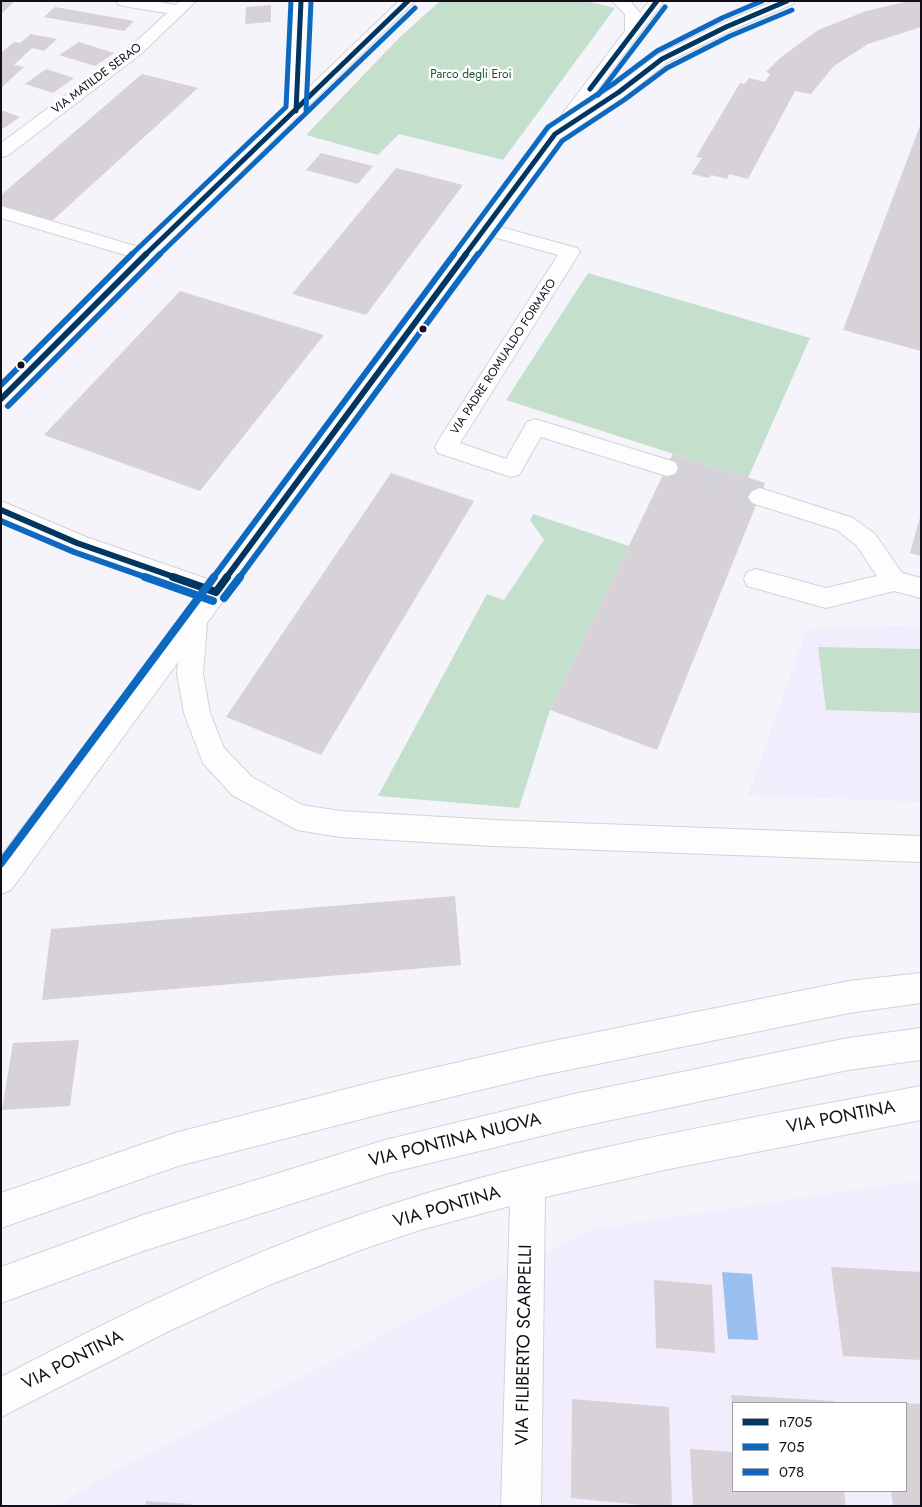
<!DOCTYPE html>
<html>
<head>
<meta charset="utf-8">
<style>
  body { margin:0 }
  #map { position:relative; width:922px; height:1507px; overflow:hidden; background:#f6f4fb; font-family:Jost,sans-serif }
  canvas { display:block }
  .frame { position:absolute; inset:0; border:2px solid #130f1a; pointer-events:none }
  .legend { position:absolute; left:732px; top:1402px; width:175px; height:90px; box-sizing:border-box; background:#fff; border:1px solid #a19fa3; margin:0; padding:6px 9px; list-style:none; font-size:15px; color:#130f1a }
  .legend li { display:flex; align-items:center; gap:10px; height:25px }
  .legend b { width:25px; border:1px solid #a19fa3 }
</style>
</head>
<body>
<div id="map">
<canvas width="922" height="1507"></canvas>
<div class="frame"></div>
<ul class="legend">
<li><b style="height:6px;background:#00365f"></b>n705</li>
<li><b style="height:6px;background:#0c69bf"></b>705</li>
<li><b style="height:6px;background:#0c69bf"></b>078</li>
</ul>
</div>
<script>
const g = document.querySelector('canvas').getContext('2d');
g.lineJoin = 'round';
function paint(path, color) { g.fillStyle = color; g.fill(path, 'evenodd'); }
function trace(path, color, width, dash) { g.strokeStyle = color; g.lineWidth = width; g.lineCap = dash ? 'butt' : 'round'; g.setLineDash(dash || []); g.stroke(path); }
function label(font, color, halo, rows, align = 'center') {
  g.font = font + ' Jost,sans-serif'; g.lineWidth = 5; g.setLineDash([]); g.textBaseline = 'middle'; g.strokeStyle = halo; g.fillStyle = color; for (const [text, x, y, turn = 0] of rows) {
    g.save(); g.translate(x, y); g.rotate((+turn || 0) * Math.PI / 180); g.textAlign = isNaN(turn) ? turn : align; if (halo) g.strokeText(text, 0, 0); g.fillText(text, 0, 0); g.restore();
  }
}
paint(new Path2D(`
  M921,625V802L748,795L807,629Z
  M921,1180V1506H57L108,1474L593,1229ZM733,1403H906V1491H733Z`), '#f2edfd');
paint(new Path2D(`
  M440,1H586L615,8L503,160L399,134L378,155L306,135L398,39Z
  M588,273L810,338L748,478L506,400Z
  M533,514L629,546L550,710L519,808L378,796L487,594L504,600L544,540L530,520Z
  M818,647L921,649V713L826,710Z`), '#c4e0cd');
paint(new Path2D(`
  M722,1272L752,1274L758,1340L728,1339Z`), '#9ac0f2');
paint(new Path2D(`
  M1,1H15L1,14Z
  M909,1H921V27L868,44L834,66L811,94L795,91L748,179L729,174L727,179L711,175L709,178L691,174L702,158L696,157L740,83L745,84L749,78L765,82L770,74L766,72L780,58L818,30L866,11Z
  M271,5V22L245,24L246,7Z
  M55,7L134,21L124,31L44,17Z
  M31,34L57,39L44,51L32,48L14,65L24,67L1,88V53L14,42L20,43Z
  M79,42L114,53L95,66L59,55Z
  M46,69L74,78L53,93L25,84Z
  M142,74L198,88L52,221L1,206V195Z
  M1,110L20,117L1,130Z
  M921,123V351L843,330Z
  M321,153L373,166L358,184L306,170Z
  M396,168L463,185L366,315L292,294Z
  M180,291L324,335L200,491L44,435Z
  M673,454L765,483L657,750L550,710Z
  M391,473L474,501L321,755L226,717Z
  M920,517H921V556L910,553Z
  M455,896L461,965L42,1000L51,929Z
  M79,1040L70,1106L2,1110L13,1043Z
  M831,1267L921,1272V1360L843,1356Z
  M654,1280L712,1285L715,1353L656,1348Z
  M731,1395L834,1401V1403H732Z
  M572,1399L669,1407L672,1506H652L571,1498Z
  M906,1403L921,1404V1506H893L891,1491H906Z
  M690,1449L733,1452V1491H844L846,1506H693Z
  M146,1501L191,1504V1506H145Z`), '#d7d1d8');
trace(new Path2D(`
  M667,468L760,497`), '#d4d2d9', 22, [22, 11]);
const minor = new Path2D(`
  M116,1H154L176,5L180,1H196L141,54L7,156L1,157V143L129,48L167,13L123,6L118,4Z
  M293,1H309L305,111L302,115L296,116L290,115L287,111Z
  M774,1H795L793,4L732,30L668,62L625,96L561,138L555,139L549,138L546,134L549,130L613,88L656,56L720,24Z
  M1,206L152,251L155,255L152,259L145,261L1,218Z
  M486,223L577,248L580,252L460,443L506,459L527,422L535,419L675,462L678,468L675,474L667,476L541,437L519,475L511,477L438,453L435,447L438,441L558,255L479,233L476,229L479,225Z
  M760,488L853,518L875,534L902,573L921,578V598L894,591L826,608L747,586L744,579L747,572L756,569L826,588L877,576L857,546L837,530L752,503L748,497L752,491Z
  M1,501L86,537L225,585L228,592L225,599L216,602L68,549L1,520Z
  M921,1086V1120L669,1169L545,1197L541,1506H501L510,1206L420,1230L366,1248L269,1285L167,1332L1,1417V1377C119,1315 239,1256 365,1213C545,1152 735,1121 921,1086Z`);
const major = new Path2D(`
  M399,1H415L152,259L9,404L1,406V386L138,251Z
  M612,1H630L640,13L649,1H664L561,138L207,623L203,674L210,713L224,748L252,777L302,805L340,811L494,820L921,836V862L494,846L340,837L297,830L232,795L203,763L184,713L177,674L178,662L11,890L1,894V856L625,31V14Z`);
const highway = new Path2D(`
  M921,973V1003L849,1013L538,1076L385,1113L178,1166L1,1228V1193L178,1132L385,1079L538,1044L849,981Z
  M921,1028V1060L848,1070L574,1128L385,1174L143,1251L1,1303V1267L143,1215L385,1140L574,1094L848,1038Z`);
trace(minor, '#d3d1d9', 2);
trace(major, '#d3d1d9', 2);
trace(highway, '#d3d1d9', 2);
paint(minor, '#fefdfe');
paint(major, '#fefdfe');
paint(highway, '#fefdfe');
trace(new Path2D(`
  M590,89L657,1
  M296,111L301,1
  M145,255L408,1
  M465,255L555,134L619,92L662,59L726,27L787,1`), '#00365f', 5);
trace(new Path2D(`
  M1,399L146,254
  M1,510L77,543L177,578
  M226,578L466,254`), '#00365f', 6);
trace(new Path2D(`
  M173,577L216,592
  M216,592L227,577`), '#00365f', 8);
trace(new Path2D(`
  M598,95L665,7
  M306,111L311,1
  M159,255L415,8
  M478,255L562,141L624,100L667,68L730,36L792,10`), '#0c69bf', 5);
trace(new Path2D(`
  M8,406L160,254
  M1,521L74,552L148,578
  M239,578L478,254`), '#0c69bf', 6);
trace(new Path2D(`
  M145,577L213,601
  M224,598L240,577`), '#0c69bf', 8);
trace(new Path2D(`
  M131,255L286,107L291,1
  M453,255L548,127L613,84L657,51L722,18L762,1`), '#0c69bf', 5);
trace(new Path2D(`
  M1,385L132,254
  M213,578L454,254`), '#0c69bf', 6);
trace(new Path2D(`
  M1,863L214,577`), '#0c69bf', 8);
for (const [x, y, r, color] of [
  [423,329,4.5,"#130f1a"],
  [21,365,4.5,"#130f1a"]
]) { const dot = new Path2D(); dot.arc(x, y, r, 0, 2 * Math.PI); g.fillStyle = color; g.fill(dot); trace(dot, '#fff', 2); }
label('12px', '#17512b', '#fff', [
  ["Parco degli Eroi",471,75]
]);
label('12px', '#130f1a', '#fff', [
  ["VIA MATILDE SERAO",97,79,-37],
  ["VIA PADRE ROMUALDO FORMATO",504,357,-57]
]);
label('18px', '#130f1a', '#fff', [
  ["VIA PONTINA",841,1118,-11],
  ["VIA PONTINA NUOVA",455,1141,-14],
  ["VIA PONTINA",447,1208,-16],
  ["VIA FILIBERTO SCARPELLI",525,1345,-89],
  ["VIA PONTINA",73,1361,-27]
]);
</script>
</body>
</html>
